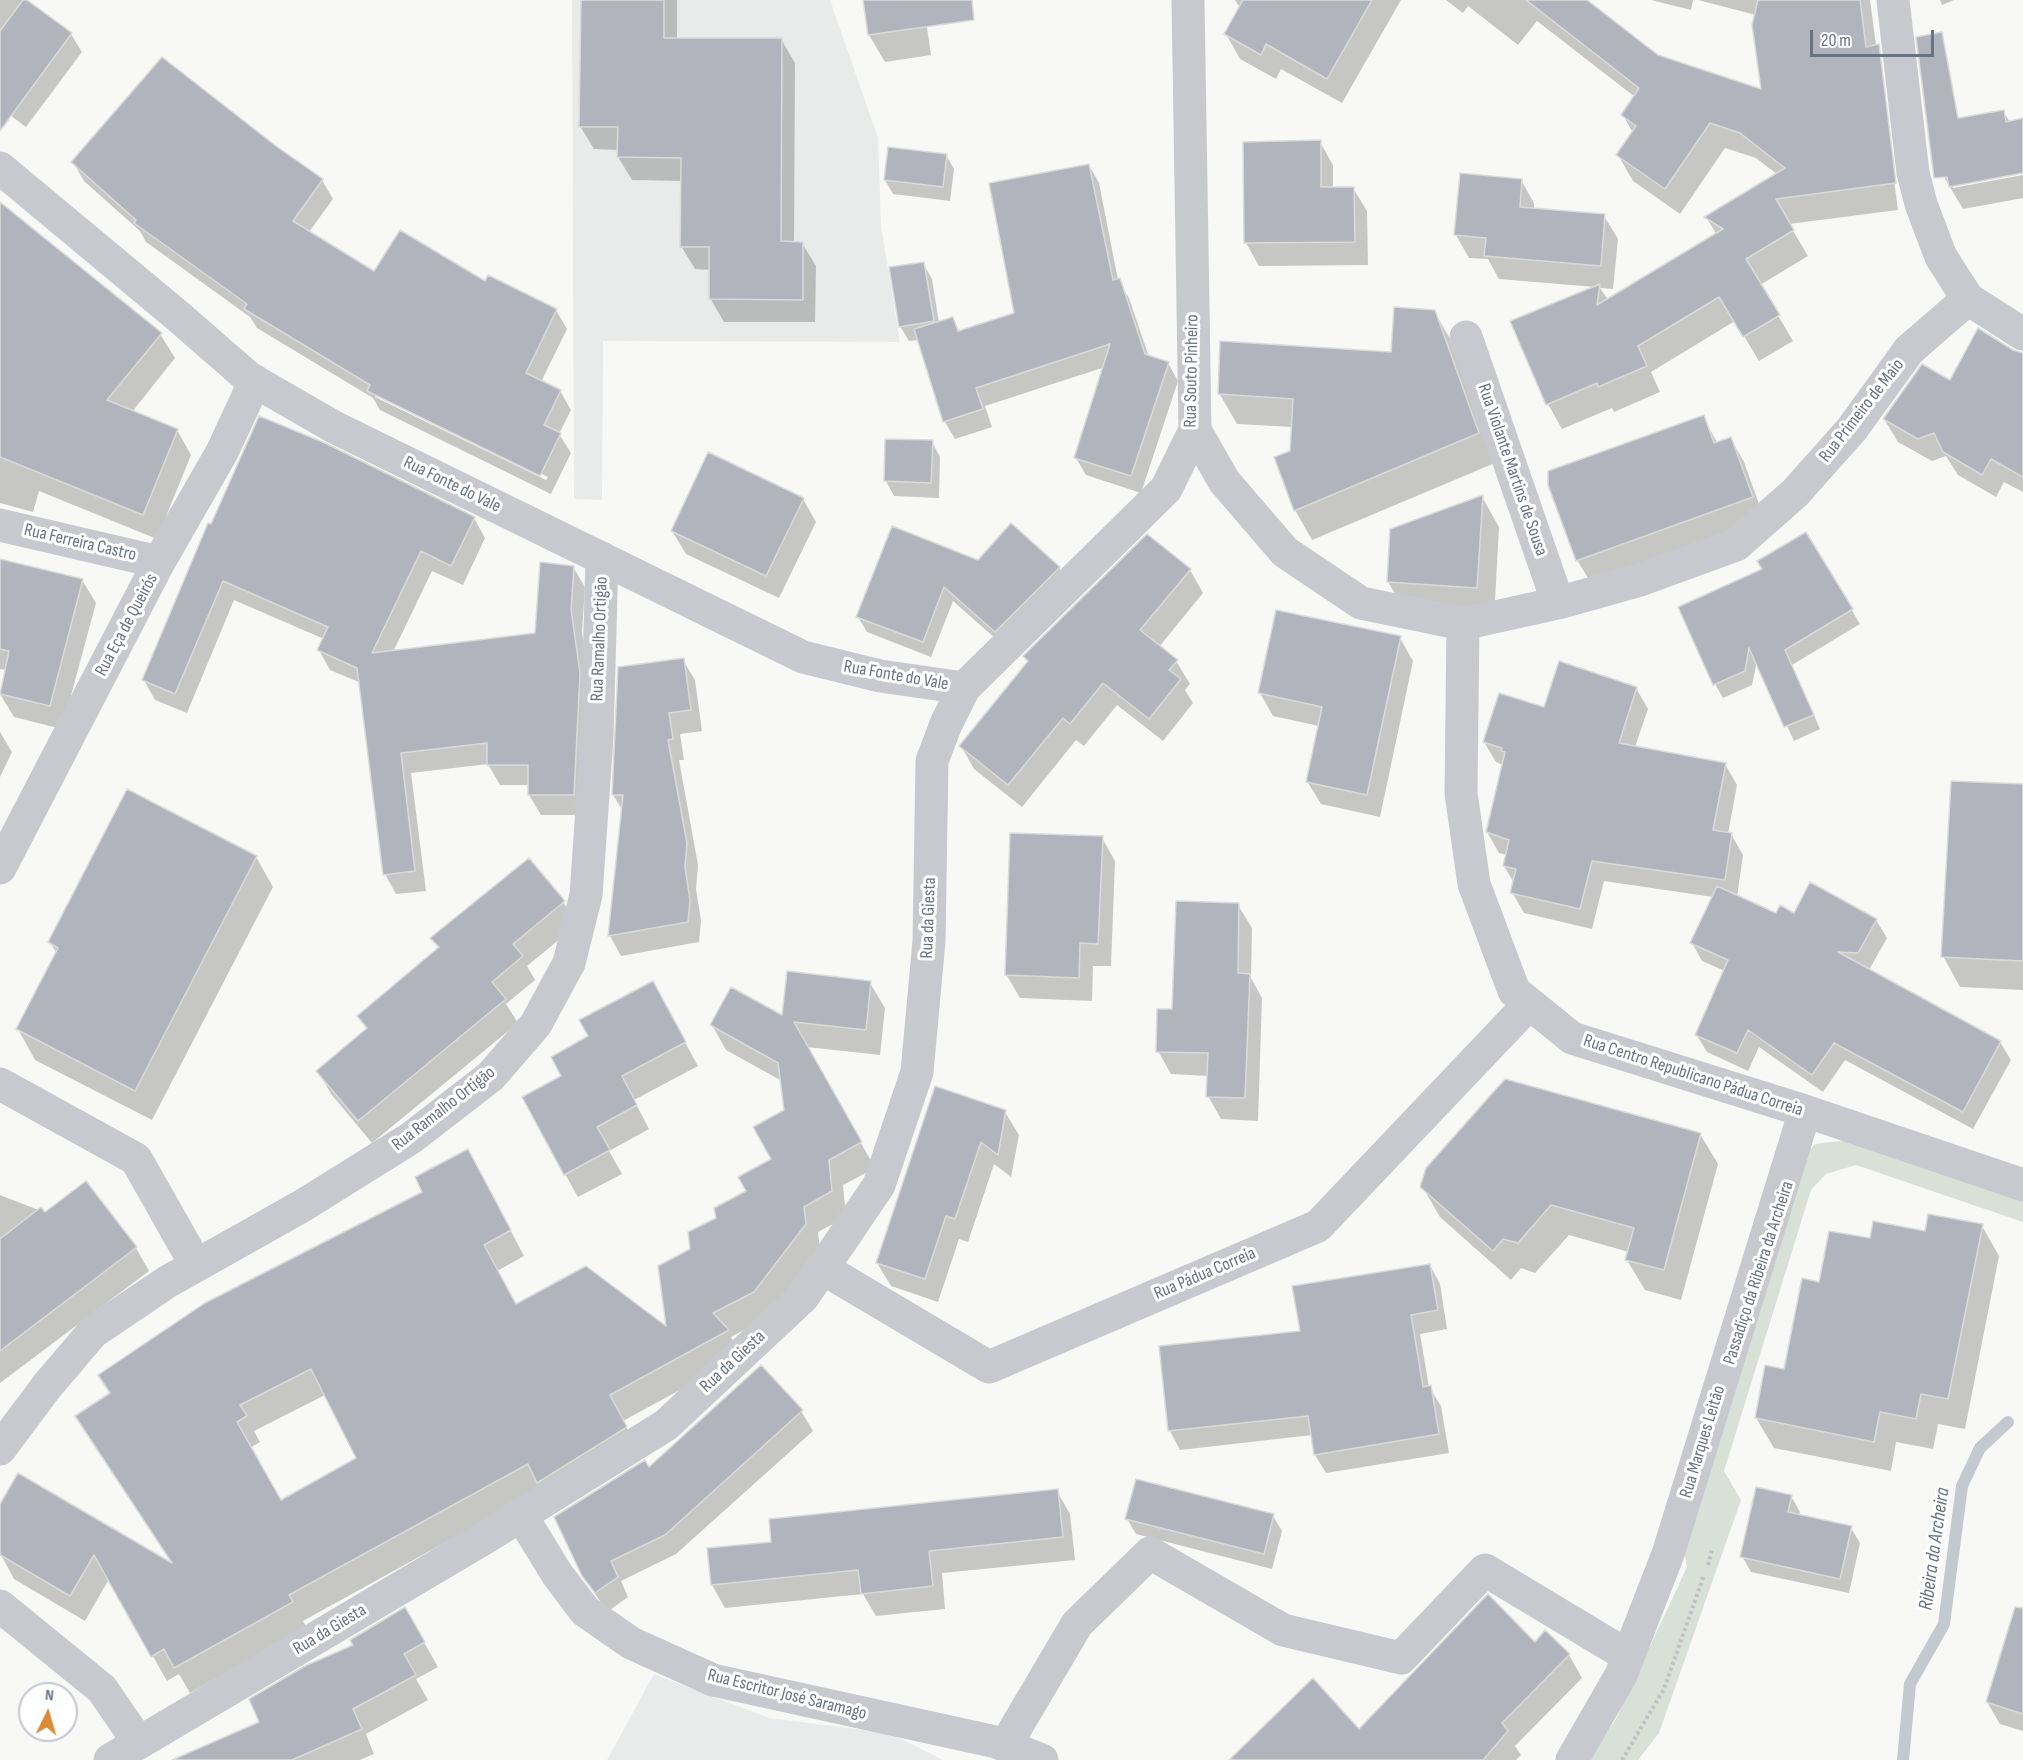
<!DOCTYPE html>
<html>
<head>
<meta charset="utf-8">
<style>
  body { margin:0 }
  #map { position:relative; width:2023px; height:1760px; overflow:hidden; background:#f8f9f7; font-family:"Sofia Sans Condensed",sans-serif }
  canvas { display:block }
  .north { position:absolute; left:18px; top:1682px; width:60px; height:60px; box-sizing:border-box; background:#fff; border:2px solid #c3c7cf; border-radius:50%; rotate:5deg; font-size:16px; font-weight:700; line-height:24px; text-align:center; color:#6a7286 }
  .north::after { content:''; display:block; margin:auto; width:21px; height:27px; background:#db8a35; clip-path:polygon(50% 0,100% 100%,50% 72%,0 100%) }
  .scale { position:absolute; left:1810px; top:30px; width:124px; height:27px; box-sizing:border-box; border:3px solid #6a7286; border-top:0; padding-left:8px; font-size:18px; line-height:21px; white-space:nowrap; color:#6a7286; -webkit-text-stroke:4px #fff; paint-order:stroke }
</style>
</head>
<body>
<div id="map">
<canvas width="2023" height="1760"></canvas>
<div class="north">N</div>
<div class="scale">20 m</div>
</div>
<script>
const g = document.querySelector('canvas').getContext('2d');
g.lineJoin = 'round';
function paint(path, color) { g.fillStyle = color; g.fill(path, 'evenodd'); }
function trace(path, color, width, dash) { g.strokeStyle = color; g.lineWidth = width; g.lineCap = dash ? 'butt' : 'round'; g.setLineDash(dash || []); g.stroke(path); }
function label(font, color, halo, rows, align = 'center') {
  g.font = font + ' "Sofia Sans Condensed",sans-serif'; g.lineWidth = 6; g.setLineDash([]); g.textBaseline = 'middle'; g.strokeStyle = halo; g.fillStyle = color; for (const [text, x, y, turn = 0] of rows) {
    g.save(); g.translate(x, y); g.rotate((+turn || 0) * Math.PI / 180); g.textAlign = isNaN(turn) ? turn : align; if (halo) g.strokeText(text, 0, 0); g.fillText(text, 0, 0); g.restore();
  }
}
paint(new Path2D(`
  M572,0H830L878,138L881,226L900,342L603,341L602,500L574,499Z
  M654,1674L769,1718L889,1733L943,1760H607Z`), '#e9eaea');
paint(new Path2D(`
  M1846,1140L2023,1201V1222L1856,1165L1826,1174L1811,1190L1724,1471L1741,1500L1659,1733L1638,1760H1588L1616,1719L1687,1567L1675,1503L1795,1167L1815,1144Z`), '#d9e0d8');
paint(new Path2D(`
  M0,0H25L71,34L82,52L26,127L0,108Z
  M582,0H677V39H781L795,63L794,243H802L816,266L815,322H724L710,298L711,270L695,269L681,246L682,181L632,180L618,157V150L594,149L580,126Z
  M864,0H923L931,55L885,62L869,35Z
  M1235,0H1401L1342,103L1281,69L1276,79L1240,59L1226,34L1240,8Z
  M1446,0H1585L1658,57L1763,91L1756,15L1698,0H1870L1898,210L1789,224L1808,256L1760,285L1793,341L1759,361L1735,321L1651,372L1660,392L1614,412L1612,408L1562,429L1548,404L1595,287L1499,279L1488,259L1469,258L1456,235L1521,180L1534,203V210L1604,216L1618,239L1613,289L1600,288L1608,300L1717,235L1706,217L1778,175L1756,158L1725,148L1680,214L1633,181L1618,155L1633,133L1623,115L1635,97L1537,21L1518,45L1468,6L1463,13Z
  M1651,0H1693L1691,10Z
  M1940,0H1954L1942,5Z
  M2003,111L2010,122L2023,120V172L1953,185V188L2023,175V198L1963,209L1944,177Z
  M1320,142L1333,165V189L1353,188L1367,211L1368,265L1259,266L1246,243L1245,143Z
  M275,148L322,180L333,199L309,232L375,273L486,284L556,310L567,329L541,382L560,391L571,410L559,434L571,453L551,494L380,410L373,398L257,328L250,317L146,242L140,231L84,181L73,162ZM375,393L548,477L546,480L375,397Z
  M946,155L954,169L950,201L893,194L885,180Z
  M1089,165L1099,183L1118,280L1129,298L1149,357L1168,363L1178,381L1141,493L1086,475L1076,458L1105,367L985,406L992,427L955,439L945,422L919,340L909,341L900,326L923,263L932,279L939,323L953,319L960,332L1016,314Z
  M0,204L160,334L175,358L132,412L177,430L191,455L157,539L39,491L33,512L0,503Z
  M1434,311L1452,342L1495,463L1312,540L1295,510L1293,427L1237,424L1219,393L1392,353Z
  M2013,351L2023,354V492L2004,482L1996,497L1958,475L1946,456L1932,461L1898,442L1884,419L1950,382Z
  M1703,417L1718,444L1731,439L1744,462L1765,521L1591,583L1577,560Z
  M932,442L940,457L939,498L894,496L886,481Z
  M1482,497L1499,527L1494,618L1406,612L1388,582Z
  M803,499L816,522L779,598L686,554L672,531Z
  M474,518L485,538L463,585L432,571L393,652L536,634L573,567L585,587L582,631L591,694L585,815H541L529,795V785H500L488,764L411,773L426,891L396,894L385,874L361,683L330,670L319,650L324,639L234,600L187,713L155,700L144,680L209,525Z
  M1806,534L1860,624L1792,665L1820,729L1794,741L1757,661L1752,685L1723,698L1715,684L1764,570Z
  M0,561L82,580L96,603L62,729L14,717L0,694L6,670L0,669Z
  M979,562L1059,568L1068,583L1004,646L953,601L931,657L867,632L858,617Z
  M1190,570L1203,593L1159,647L1176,661L1190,684L1185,690L1193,703L1163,741L1117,705L1084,746L1076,740L1022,807L974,769L961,746L1028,663L1025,657Z
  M1400,638L1413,661L1380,817L1321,804L1307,781L1319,726L1273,716L1260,693Z
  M683,660L695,680L702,731L680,734L684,760H679L698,865L696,889L701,921L699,942L621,956L610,936L623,811L613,795Z
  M1636,688L1648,709L1635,747L1725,764L1737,785L1728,834H1731L1743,855L1737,897L1777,915L1876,920L1887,938L1869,970L2000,1042L2011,1060L1973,1129L1845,1060L1823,1092L1759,1047L1748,1071L1707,1052L1696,1034L1725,971L1702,961L1692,943L1713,897L1604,881L1592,929L1524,913L1512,892L1514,883L1504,866L1507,855L1499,853L1487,832L1503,765L1496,762L1484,742L1545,709Z
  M0,732L12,752L0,777Z
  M2023,786V990L1960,987L1943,956Z
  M1102,838L1115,861L1111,966H1093L1092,1001L1020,998L1006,974Z
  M256,857L273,887L152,1120L35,1060L18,1029L57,954L50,942Z
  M563,902L577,925L527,966L535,980L506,1004L518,1023L372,1143L331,1094L318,1071L367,1030L359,1016L439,949L432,938Z
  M1238,905L1252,928L1251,978L1262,998L1258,1121L1221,1119L1208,1096L1209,1076L1171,1074L1158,1051L1173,1011Z
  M870,983L885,1008L880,1055L807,1047L875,1168L843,1185L846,1217L818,1232L820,1250L768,1317L731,1337L742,1356L623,1421L640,1453L542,1489L303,1621L307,1628L190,1693L179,1674L167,1681L109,1579L85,1621L14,1579L0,1553L45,1490L173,1565L77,1417L482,1176L524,1256L497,1271L516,1305L668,1330L691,1250L717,1218L748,1191L773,1160L785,1111L782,1081L726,1050L712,1025L783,1017ZM325,1395L358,1459L280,1502L250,1448L260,1442L254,1431Z
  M665,1006L698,1066L634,1100L649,1129L609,1151L622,1174L578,1197L565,1174L564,1076Z
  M1005,1112L1019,1135L1011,1177L994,1164L968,1242L959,1239L938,1302L891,1286L877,1263Z
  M1700,1134L1718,1164L1681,1300L1645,1290L1627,1260L1629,1252L1569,1235L1535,1273L1521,1268L1511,1280L1440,1217L1422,1186Z
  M0,1195L136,1248L149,1271L0,1383Z
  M1982,1226L1999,1256L1965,1429L1938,1424L1933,1449L1896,1442L1891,1471L1774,1448L1756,1418L1871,1240Z
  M1430,1265L1440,1284L1447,1329L1420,1334L1429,1387L1441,1406L1449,1453L1326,1473L1315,1455L1312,1435L1180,1450L1170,1431L1301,1332Z
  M801,1411L813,1431L676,1554L621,1581L628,1597L607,1612L583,1575L649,1469Z
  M1057,1491L1070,1514L1075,1560L942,1573L945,1609L876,1616L863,1594L725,1608L712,1585L708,1550L772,1544Z
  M1791,1496L1800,1512L1799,1516L1851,1528L1860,1543L1849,1593L1751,1572L1742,1556Z
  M1273,1516L1282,1531L1272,1569L1136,1534L1127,1519Z
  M405,1609L438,1667L416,1679L428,1700L366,1734L374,1754L360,1760H176L261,1723Z
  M2023,1629V1731L2000,1724L1987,1702Z
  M1545,1632L1569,1655L1582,1678L1515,1746L1521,1755L1516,1760H1247L1359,1731L1535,1644Z`), '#0003');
trace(new Path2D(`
  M1903,1760L1910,1684L1944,1624L1962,1486L1980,1448L2008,1422`), '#c4c9d0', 12);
const building = new Path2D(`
  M23,0H27L72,33L0,131V31Z
  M581,0H664V38H782L781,241L803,242V300L709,299V247H680L681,158L617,157L618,127H579Z
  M863,0H972L974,20L868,35Z
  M1243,0H1372L1327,79L1266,44L1261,55L1224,34Z
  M1526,0H1587L1658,55L1761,89L1752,25L1758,0H1860L1866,47L1879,44L1896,183L1776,199L1794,230L1746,259L1780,315L1743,337L1719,297L1638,346L1647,366L1598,387L1597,383L1546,405L1510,321L1600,284L1597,305L1723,229L1704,217L1785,168L1740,133L1710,123L1665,189L1616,155L1636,126L1621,115L1639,88Z
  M1942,32L1958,118L2004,110L2006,122L2023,118V173L1949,187L1947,177L1934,178L1916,37Z
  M162,57L276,146L323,179L293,221L374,271L400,230L485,281L488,275L557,309L526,373L561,390L544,425L561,433L540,476L367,391L370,385L244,309L247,304L134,223L136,220L71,162Z
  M1321,140V187H1354L1355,242L1244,243L1243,142Z
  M888,147L947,154L943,187L884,180Z
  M1089,164L1113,280L1120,278L1145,354L1169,362L1131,476L1074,458L1110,344L976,388L983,409L943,422L914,329L953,317L958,331L1014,313L989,183Z
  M1460,173L1522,179L1520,207L1605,214L1601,266L1484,256L1486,238L1454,235Z
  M0,202L162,333L107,400L178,429L143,515L0,457Z
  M924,262L934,321L899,327L889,267Z
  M1394,307L1435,310L1479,433L1294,511L1274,457L1290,451L1293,399L1218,394L1220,341L1391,352Z
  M1978,328L2013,350L2023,353V477L1991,459L1982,475L1943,452L1934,433L1918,439L1883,419L1922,364L1950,380Z
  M1704,415L1714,443L1731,437L1753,497L1576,561L1548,485V471Z
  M259,416L325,443L475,517L451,566L421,551L372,653L535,633L540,562L574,566L571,609L580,673L574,795H528V765H487V743L401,753L415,871L383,875L357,668L317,650L328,627L223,581L175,694L142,680L208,523L211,524Z
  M885,439L933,440L931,483L884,481Z
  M708,452L804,498L766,576L671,531Z
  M1483,495L1477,588L1387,582L1390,529Z
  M1011,523L1060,567L995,632L944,587L923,642L856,617L892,526L978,560Z
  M1806,532L1853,609L1785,650L1814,715L1784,727L1749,648L1745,671L1713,685L1678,607L1762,569L1757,561Z
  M1147,534L1191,569L1140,630L1178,660L1169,670L1181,679L1149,719L1103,683L1070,724L1063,718L1008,785L959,746L1028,661L1023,656Z
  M0,559L83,579L50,706L0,694L9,651L0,649Z
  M1276,610L1401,636L1367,795L1306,782L1322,707L1258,693Z
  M684,658L691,710L669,713L673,739L668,740L687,843L685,867L690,900L688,922L608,936L623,795H612L618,667Z
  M1559,661L1637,687L1619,743L1726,763L1713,830L1732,833L1725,880L1592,861L1580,909L1510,893L1516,869L1503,866L1509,840L1486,832L1505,752L1501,751L1502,748L1483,742L1499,693L1544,707Z
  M1951,781L2023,784V961L1941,957Z
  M127,789L257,856L135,1091L16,1029L58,948L48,942Z
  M1010,833L1103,836L1098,944L1080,943L1079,978L1005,975Z
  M529,858L565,901L513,944L523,956L492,982L506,999L358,1121L316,1071L367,1028L357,1016L439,947L430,938Z
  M1810,882L1877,919L1858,953L1838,952L2001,1041L1963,1112L1834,1043L1812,1075L1748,1030L1737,1053L1695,1035L1728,960L1690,943L1717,886L1776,913L1780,905L1794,913Z
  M1176,901L1239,903L1238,973L1250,974L1245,1098L1206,1097L1208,1053L1156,1052L1157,1009H1172Z
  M787,971L871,981L866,1030L794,1022L862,1142L829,1160L832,1191L804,1207L806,1224L754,1292L713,1313L729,1330L610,1395L627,1427L537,1483L528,1464L289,1595L293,1602L174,1668L164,1649L151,1657L94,1555L70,1596L0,1555V1504L18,1473L172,1563L75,1416L110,1393L98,1375L205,1303L422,1192L415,1177L468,1149L511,1230L484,1245L516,1304L586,1266L666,1326L658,1266L690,1249L688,1232L716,1218L714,1208L746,1191L738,1177L771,1159L753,1127L784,1110L778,1063L710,1025L731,987L782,1015ZM311,1369L356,1458L281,1500L237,1422L247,1416L240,1405Z
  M653,981L686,1042L622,1076L637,1105L597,1127L610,1150L564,1175L522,1097L561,1076L551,1057L588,1036L579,1020Z
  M1505,1079L1701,1133L1664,1270L1625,1260L1634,1228L1551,1205L1518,1243L1503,1239L1493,1251L1420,1187L1426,1168Z
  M935,1086L1006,1110L998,1155L981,1142L955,1219L946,1216L925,1279L876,1263Z
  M86,1181L137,1247L0,1351V1239L41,1207L45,1212Z
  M1928,1214L1983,1224L1948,1399L1921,1394L1916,1419L1880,1412L1874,1442L1755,1418L1765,1365L1784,1369L1802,1278L1819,1282L1829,1231L1870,1238L1873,1221L1925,1231Z
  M1430,1264L1438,1310L1411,1315L1423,1387L1431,1385L1439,1434L1314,1455L1308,1416L1168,1431L1159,1346L1300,1331L1292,1286Z
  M761,1365L803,1410L665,1535L611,1561L618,1577L595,1593L582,1576L554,1517L645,1460L649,1467Z
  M1136,1479L1274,1514L1264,1554L1125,1519Z
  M1756,1487L1792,1495L1788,1512L1852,1526L1840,1579L1740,1557Z
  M1058,1489L1063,1537L929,1551L933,1586L861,1594L858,1570L711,1585L707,1548L771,1542L769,1519Z
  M1488,1594L1535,1642L1545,1630L1570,1654L1502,1723L1508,1731L1483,1760H1229L1313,1678L1359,1729Z
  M405,1607L425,1642L404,1654L416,1675L353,1709L362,1729L292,1760H172L259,1722L249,1699L305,1666L353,1645L350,1640Z
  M2015,1607L2023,1608V1714L1986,1702Z`);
paint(building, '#b1b4bd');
trace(building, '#dadbd9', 1.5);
trace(new Path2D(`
  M1708,1565L1712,1549
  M1622,1760L1664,1689L1704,1575`), '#bfc0c3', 4, [3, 3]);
trace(new Path2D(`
  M0,168L179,317L249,378L334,427L803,657L880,676L964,688
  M1968,299L2023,334
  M1466,337L1558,603
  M1195,430L1224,481L1285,552L1361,603L1463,624L1461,793L1474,884L1514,991L1572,1038L1805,1111L2023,1185
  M0,525L159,562
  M1463,624L1558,603L1640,580L1736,545L1795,493L1852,429L1909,350L1968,299L1941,257L1921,204L1913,173L1893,0
  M0,868L159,562L222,452L255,381
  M0,1084L136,1159L196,1265
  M822,1268L989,1367L1318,1226L1529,1004
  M0,1449L47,1386L93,1332L167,1282L302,1206L411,1138L491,1076L536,1024L569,963L586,895L597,737L602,558
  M521,1515L557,1574L585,1611L631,1643L713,1680L996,1742L1042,1760
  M0,1606L102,1689L139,1743
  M1005,1746L1077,1624L1150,1553L1283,1630L1401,1658L1485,1570L1628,1656
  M110,1760L488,1536L666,1425L803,1297L879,1185L917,1072L929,941L932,761L946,724L964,688L1166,489L1195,430L1188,0
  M1572,1760L1621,1675L1668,1554L1805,1111`), '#c8c9ce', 33);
label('18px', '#6a7286', '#fff', [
  ["Rua Souto Pinheiro",1192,371,-89],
  ["Rua Primeiro de Maio",1862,411,-52],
  ["Rua Violante Martins de Sousa",1512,470,71],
  ["Rua Fonte do Vale",452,485,26],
  ["Rua Ferreira Castro",80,543,13],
  ["Rua Eça de Queirós",127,625,-62],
  ["Rua Ramalho Ortigão",600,639,-88],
  ["Rua Fonte do Vale",896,676,10],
  ["Rua da Giesta",929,918,-88],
  ["Rua Centro Republicano Pádua Correia",1693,1076,18],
  ["Rua Ramalho Ortigão",444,1109,-38],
  ["Passadiço da Ribeira da Archeira",1759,1273,-72],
  ["Rua Pádua Correia",1205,1274,-23],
  ["Rua da Giesta",733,1362,-43],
  ["Rua Marques Leitão",1703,1442,-73],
  ["Rua da Giesta",330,1630,-31],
  ["Rua Escritor José Saramago",787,1695,14]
]);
label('italic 20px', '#667281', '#fff', [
  ["Ribeira da Archeira",1935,1549,-82]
]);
</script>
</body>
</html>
